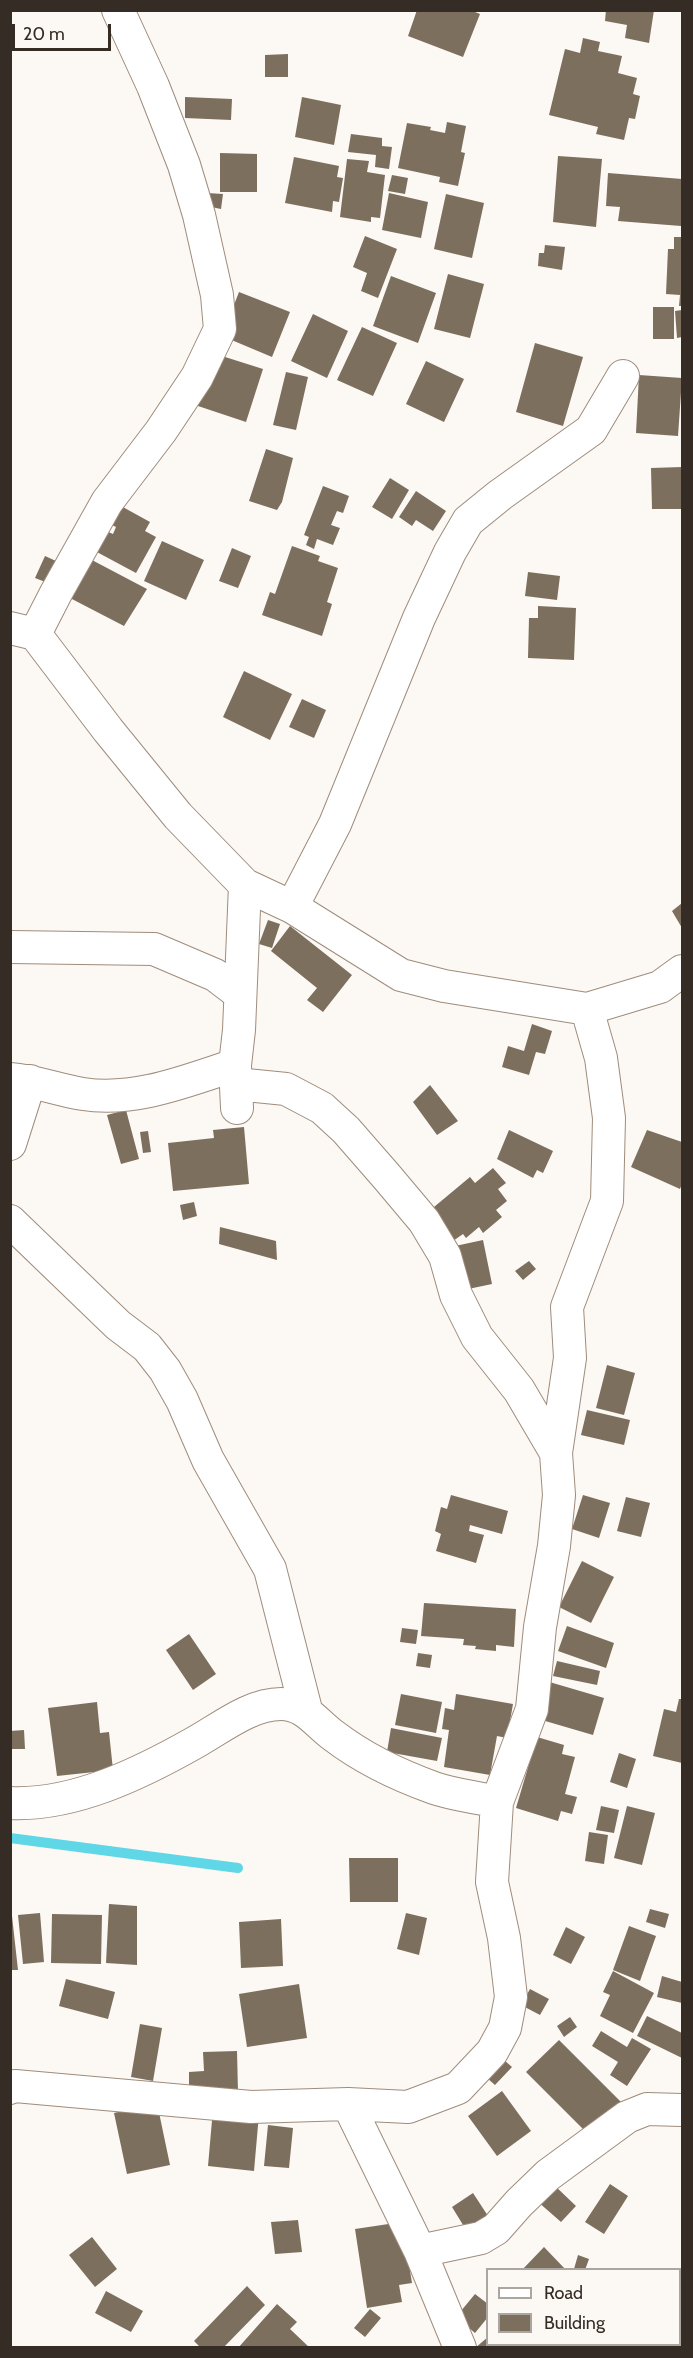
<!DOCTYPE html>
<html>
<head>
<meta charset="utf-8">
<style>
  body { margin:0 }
  #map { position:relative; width:693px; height:2358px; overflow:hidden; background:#fcf8f4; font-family:Cabin,sans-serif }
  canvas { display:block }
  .frame { position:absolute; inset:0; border:12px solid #342c25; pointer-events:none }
  .legend { position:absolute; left:486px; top:2268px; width:195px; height:78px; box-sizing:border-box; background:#fcf8f4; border:2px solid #aca6a1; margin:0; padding:8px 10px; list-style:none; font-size:18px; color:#342c25 }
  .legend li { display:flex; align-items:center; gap:12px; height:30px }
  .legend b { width:30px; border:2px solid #aca6a1 }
  .scale { position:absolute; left:12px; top:24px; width:99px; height:27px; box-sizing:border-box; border:3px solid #342c25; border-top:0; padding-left:8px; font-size:18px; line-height:21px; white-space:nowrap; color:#342c25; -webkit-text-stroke:4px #fcf8f4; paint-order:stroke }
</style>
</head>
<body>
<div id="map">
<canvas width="693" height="2358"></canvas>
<div class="frame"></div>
<ul class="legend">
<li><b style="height:8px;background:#fff"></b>Road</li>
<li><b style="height:16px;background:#7d6f5d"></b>Building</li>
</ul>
<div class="scale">20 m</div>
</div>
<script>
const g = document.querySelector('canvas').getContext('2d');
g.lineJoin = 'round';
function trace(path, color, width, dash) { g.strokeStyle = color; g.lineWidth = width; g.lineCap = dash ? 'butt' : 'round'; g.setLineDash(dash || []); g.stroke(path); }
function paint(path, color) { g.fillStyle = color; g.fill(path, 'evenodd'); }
trace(new Path2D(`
  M10,1838L238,1868`), '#5fd7e6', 10);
paint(new Path2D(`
  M417,10H470L480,14L463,57L408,36Z
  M606,10H654L649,43L625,38L627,25L605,21Z
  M583,38L600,42L598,51L622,56L618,73L637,78L633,94L640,96L635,119L629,118L624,140L596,134L598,127L549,115L565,49L580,53Z
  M288,54V77H265V55Z
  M185,97L232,99L231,120L185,118Z
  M302,97L341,105L334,145L295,137Z
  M447,122L466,126L461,152L465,153L458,186L439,182L440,177L398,168L407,123L431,127L430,130L445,133Z
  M351,134L382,138V146L392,147L389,169L375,167L376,155L348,152Z
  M220,153L257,154V192H220Z
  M558,156L602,159L596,227L553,222Z
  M294,157L339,166L337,177L343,178L339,202L333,201L332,212L285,203Z
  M347,159L369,161L367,172L385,175L380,218L371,217V222L340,217Z
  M608,173L682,179L681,226L618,221L620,207L606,206Z
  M392,175L408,178L405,194L388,191Z
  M207,193L223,194L221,209L206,206Z
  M389,193L428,202L421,238L382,230Z
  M446,194L484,203L472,258L434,249Z
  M365,236L397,249L378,298L361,291L367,273L353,267Z
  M674,237H682V306H679L680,295L666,294L668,249H674Z
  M545,245L565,247L562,270L538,266L539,253H544Z
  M448,274L484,284L470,338L434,329Z
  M391,276L436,293L418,343L373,326Z
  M239,292L290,312L272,357L222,336Z
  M653,307H674V339H653Z
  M682,310V337L677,338L675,311Z
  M313,314L348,331L327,378L291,361Z
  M362,327L397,343L373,396L337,380Z
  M535,343L583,357L563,426L516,412Z
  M203,350L263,369L246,422L186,402Z
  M426,361L464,379L444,422L406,404Z
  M286,372L308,377L296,430L273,425Z
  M639,375L682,378L678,436L636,433Z
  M266,449L293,458L282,502L277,510L249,501Z
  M682,467V509H652L651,468Z
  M390,478L409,490L392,519L372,507Z
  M323,486L349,496L343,513L337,511L331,525L340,528L333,545L317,539L314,549L306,545L309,537L304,535Z
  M416,491L446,511L433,531L416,520L412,526L399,517Z
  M121,506L150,522L145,531L156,537L136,573L95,551L106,531L113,534L116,527L112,525Z
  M162,541L204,560L186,600L144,581Z
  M292,546L320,556L318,561L338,568L327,602L332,604L322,636L262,615L270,592L275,594Z
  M232,548L251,556L238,588L219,581Z
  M45,556L56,561L48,583L35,578Z
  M90,559L147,589L124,626L70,598Z
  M528,572L560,576L557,600L525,596Z
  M538,606L576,608L574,660L528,658L529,618H538Z
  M244,671L292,694L270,740L223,717Z
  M302,699L326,710L314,738L289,727Z
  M682,903V928L672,911Z
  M268,920L280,924L272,948L259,944Z
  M290,926L352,975L323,1012L307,1000L317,988L271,951Z
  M532,1024L552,1031L545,1054L536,1052L529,1075L502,1067L508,1046L524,1051Z
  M430,1085L458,1121L437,1135L413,1102Z
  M126,1110L139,1159L121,1164L107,1115Z
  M244,1127L249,1184L173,1191L168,1143L214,1138L213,1130Z
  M509,1130L553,1151L543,1173L537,1170L533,1178L497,1159Z
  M647,1130L682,1142V1184L680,1189L631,1167Z
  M148,1131L151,1152L143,1153L140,1132Z
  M493,1168L506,1183L498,1189L507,1201L496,1210L502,1217L483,1233L479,1227L466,1238L463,1234L453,1241L428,1212L470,1177L475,1183Z
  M194,1202L197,1216L183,1220L180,1205Z
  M220,1227L276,1241L277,1260L219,1244Z
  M483,1240L492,1284L454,1292L446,1248Z
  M529,1261L536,1269L523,1280L515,1271Z
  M607,1365L635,1373L624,1415L596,1408Z
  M587,1410L630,1420L624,1445L581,1435Z
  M451,1495L508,1511L502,1534L470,1525L469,1531L484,1535L476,1563L436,1551L441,1534L435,1531L441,1507L447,1509Z
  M583,1495L610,1503L599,1538L572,1529Z
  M626,1497L650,1503L641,1537L617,1531Z
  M582,1561L614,1577L591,1623L559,1607Z
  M424,1603L516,1609L514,1647L496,1645V1651L475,1649L476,1646L463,1645L464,1639L421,1636Z
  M567,1626L614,1643L606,1668L558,1651Z
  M402,1628L418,1630L416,1644L400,1642Z
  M189,1634L216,1674L193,1690L166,1650Z
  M418,1653L432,1655L430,1668L416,1666Z
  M557,1661L600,1671L597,1685L553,1676Z
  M546,1681L604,1698L593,1735L535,1718Z
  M401,1694L442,1702L436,1733L395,1725Z
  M456,1694L513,1704L507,1738L497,1736L490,1775L444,1767L449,1730L442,1729L445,1708L454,1710Z
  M679,1699H682V1763L653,1756L664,1709L676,1712Z
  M97,1702L100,1733L109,1732L113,1770L57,1776L48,1708Z
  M391,1728L442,1738L437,1761L387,1752Z
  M24,1730L25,1749H10V1731Z
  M537,1737L564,1745L562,1754L575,1757L565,1794L577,1797L572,1814L561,1811L558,1821L516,1808Z
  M619,1753L636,1759L627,1788L610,1782Z
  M601,1806L619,1810L614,1833L596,1830Z
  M627,1806L655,1813L642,1865L614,1858Z
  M589,1832L608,1835L604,1864L585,1861Z
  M349,1858H398V1902H350Z
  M109,1904L137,1906V1965L106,1963Z
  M650,1909L669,1914L665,1928L646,1922Z
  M40,1913L44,1962L23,1964L18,1915Z
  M406,1913L427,1918L419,1955L397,1949Z
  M52,1914L102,1915L101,1964L51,1963Z
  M12,1916L18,1970H10V1917Z
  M281,1919L283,1966L241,1968L239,1922Z
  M629,1926L656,1936L640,1981L613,1970Z
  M566,1927L585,1937L571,1964L553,1955Z
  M613,1971L654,1993L633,2033L600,2016L610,1995L603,1992Z
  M662,1976L682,1982V2003L657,1997Z
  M66,1979L115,1992L108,2019L59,2006Z
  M299,1984L307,2038L247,2047L239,1994Z
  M530,1989L549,1999L540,2015L521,2005Z
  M647,2016L682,2033V2058L637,2036Z
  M570,2017L577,2027L564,2037L557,2026Z
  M140,2024L162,2028L153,2081L131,2077Z
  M601,2031L627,2047L632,2038L651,2049L627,2086L610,2075L618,2062L592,2046Z
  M559,2040L623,2104L590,2136L526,2072Z
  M237,2051L238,2092L189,2094V2072L204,2071L203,2052Z
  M504,2060L512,2067L495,2085L487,2078Z
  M502,2091L531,2131L497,2156L468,2116Z
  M157,2103L170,2165L127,2174L114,2113Z
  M213,2109L259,2114L254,2171L208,2166Z
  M268,2125L293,2128L289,2168L264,2166Z
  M553,2184L576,2206L561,2222L537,2201Z
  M610,2184L628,2196L604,2234L585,2222Z
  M473,2193L490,2219L468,2233L452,2207Z
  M298,2220L302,2252L275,2254L271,2222Z
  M402,2222L412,2283L399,2285L402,2302L367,2308L355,2229Z
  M92,2237L117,2269L95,2287L69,2255Z
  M544,2247L566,2270H522Z
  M578,2255L589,2259L585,2270L574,2269Z
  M247,2286L265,2305L223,2348H201L194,2341Z
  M106,2291L143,2311L131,2332L95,2313Z
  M475,2294L488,2304V2317L475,2333L456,2317Z
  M277,2304L297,2322L290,2329L310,2348H238Z
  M370,2309L381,2318L365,2337L354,2328Z
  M488,2337V2344H498L500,2348H475Z
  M630,2344H675L681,2348H628Z`), '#7d6f5d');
const minor = new Path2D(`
  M10,628L35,634L108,730L178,816L245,885L292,907L401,975L444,986L587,1009L660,987L682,971
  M35,634L56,593L107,502L161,431L197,377L220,329L217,295L199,215L184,165L153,86L118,10
  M292,907L335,824L419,618L450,552L468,521L500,495L591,430L623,376
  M10,947L154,949L215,975L240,994
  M10,1079C36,1081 58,1090 83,1094C135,1102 186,1081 235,1065
  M236,1084L286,1089L322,1108L346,1130L387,1177L424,1221L445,1256L456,1295L477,1337L519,1390L556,1453L559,1495L554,1546L540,1627L532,1709L497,1802L492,1882L504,1938L511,1997L505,2028L492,2052L458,2088L408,2107L348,2104
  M237,1108L235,1065L239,1030L245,885
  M10,1144L30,1081
  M10,1221L118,1325L147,1347L165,1370L182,1400L208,1460L270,1569L306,1710
  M556,1453L570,1358L567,1307L607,1201L609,1118L601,1058L587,1009
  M10,1803C74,1806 141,1773 194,1743C221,1728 250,1704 281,1704C305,1704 316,1723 334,1736C364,1759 398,1775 434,1788C454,1795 476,1797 497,1802
  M10,2088L15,2086L251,2107L348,2104L420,2251L460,2348
  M420,2251L481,2238L496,2229L519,2203L548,2175L627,2117L647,2109L682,2110`);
trace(minor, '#9f8c7c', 34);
trace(minor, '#fff', 32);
</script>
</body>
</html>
